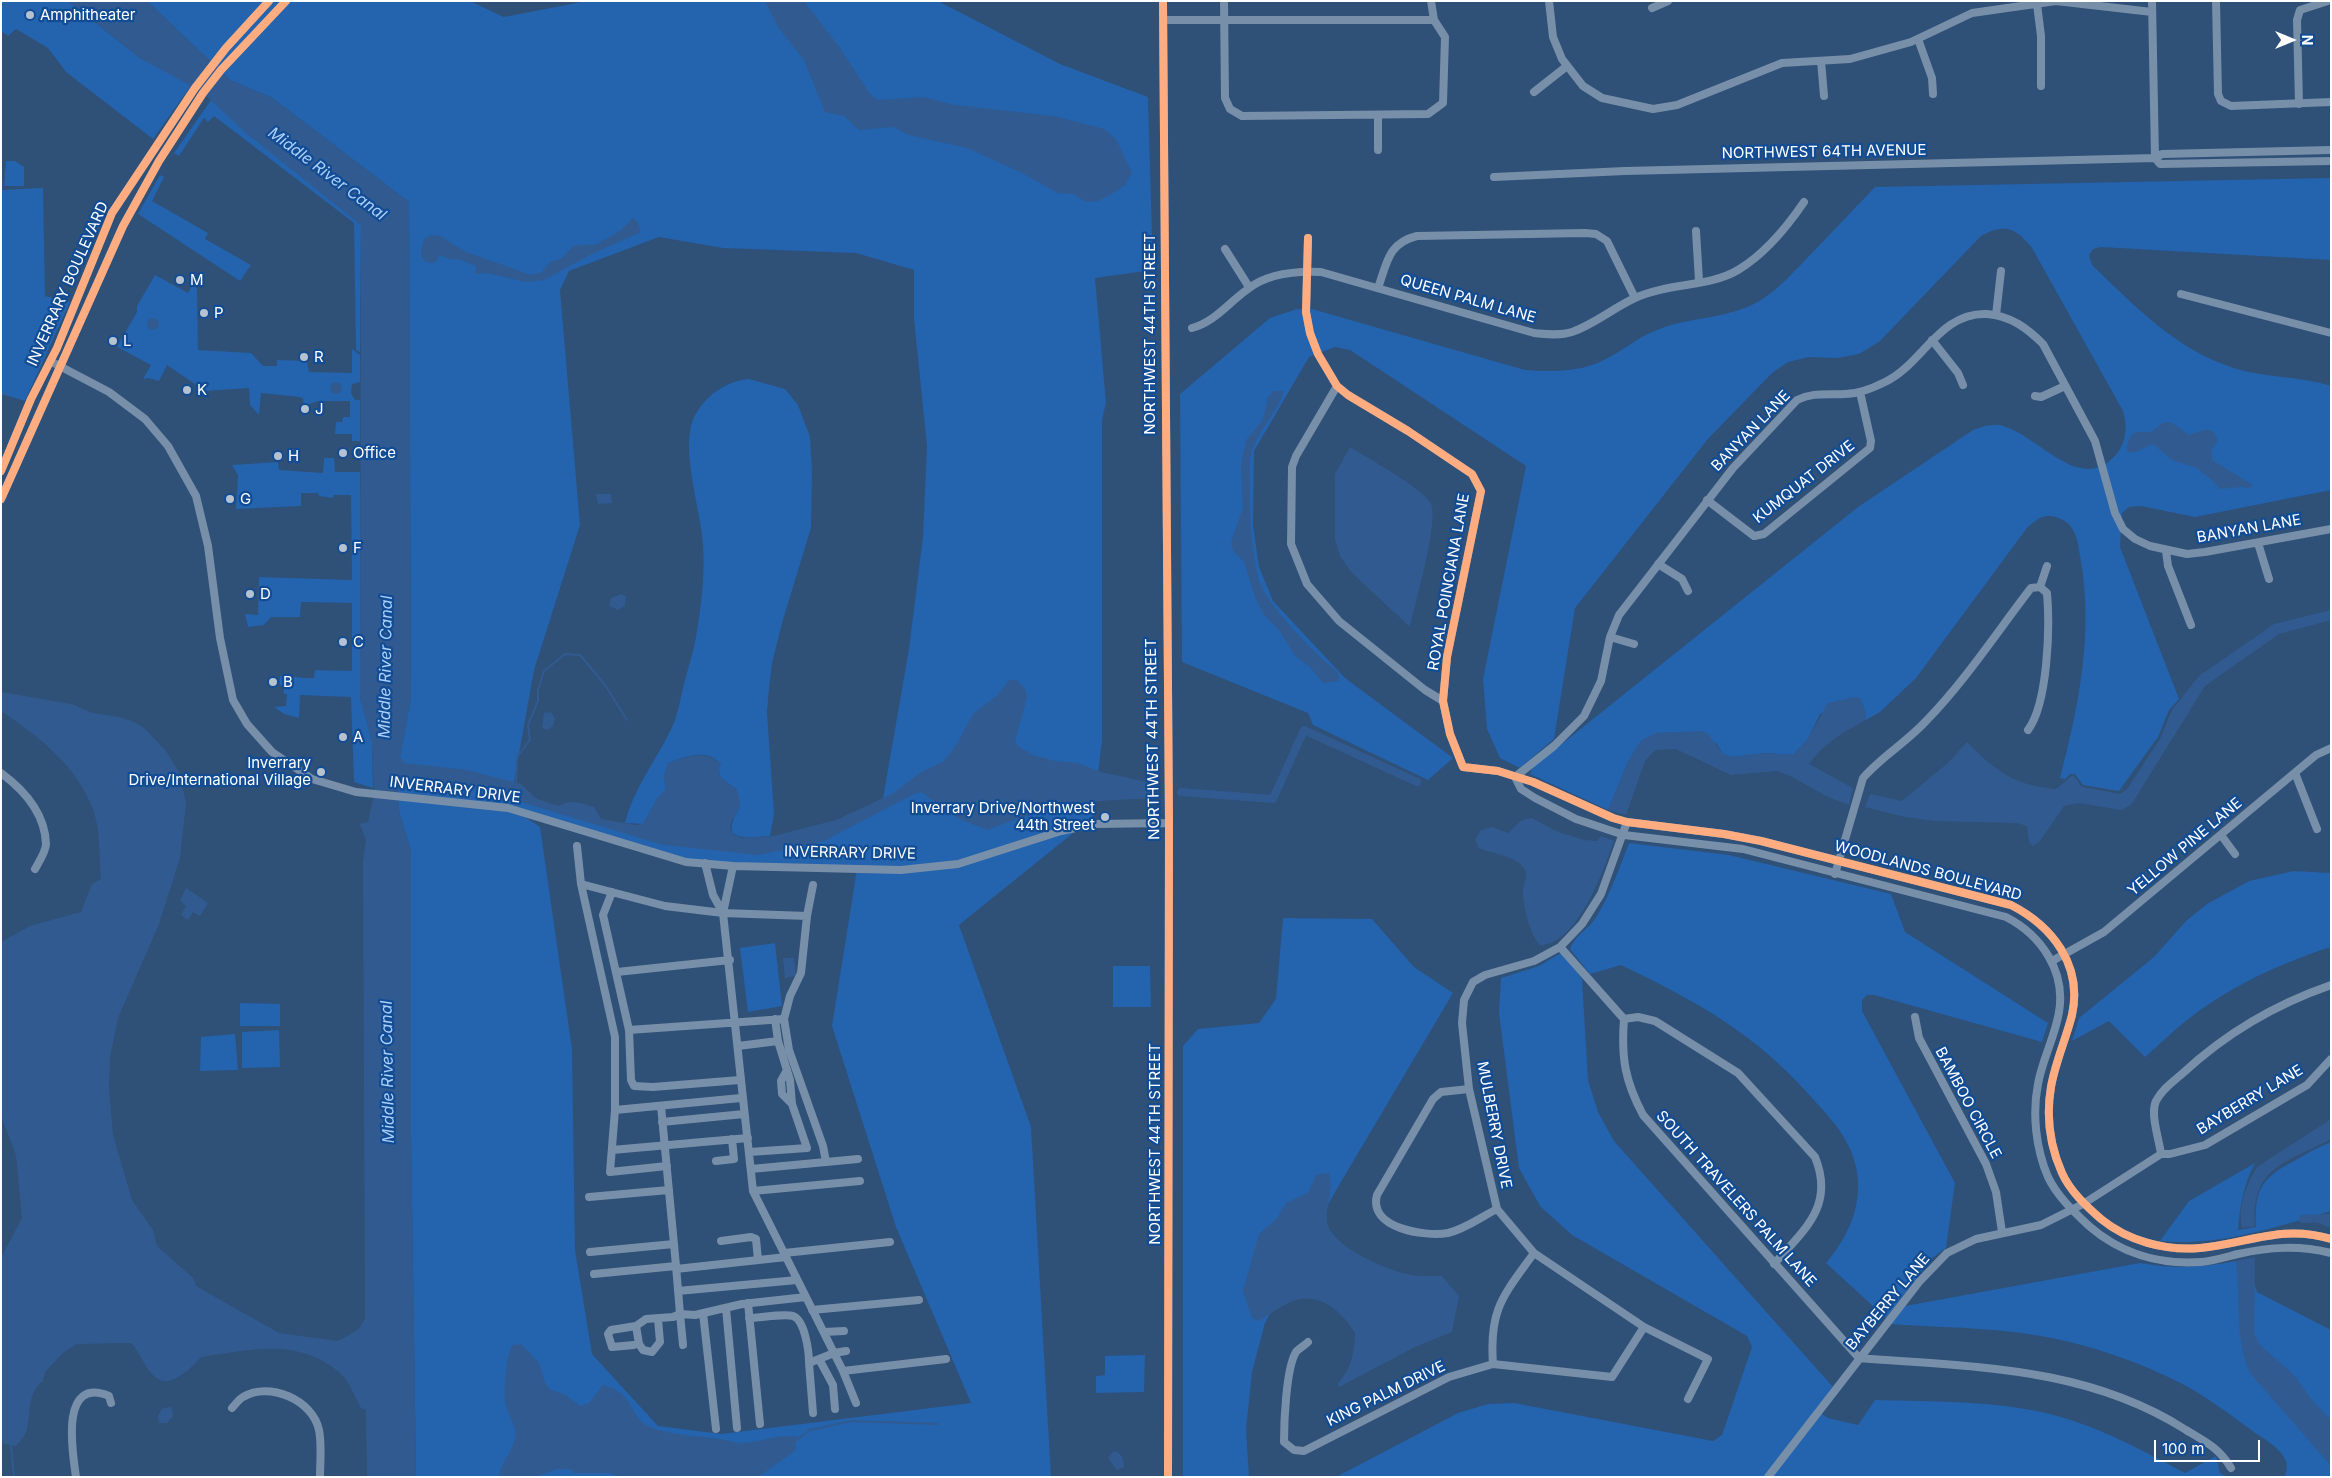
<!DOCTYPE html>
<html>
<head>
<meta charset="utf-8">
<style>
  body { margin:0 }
  #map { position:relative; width:2332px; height:1478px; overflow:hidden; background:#2f5077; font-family:Inter,sans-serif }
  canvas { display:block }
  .frame { position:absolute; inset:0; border:2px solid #fff; pointer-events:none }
  .north { position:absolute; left:2267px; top:15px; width:50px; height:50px; -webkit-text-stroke:4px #114c95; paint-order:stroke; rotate:90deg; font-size:14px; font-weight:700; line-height:20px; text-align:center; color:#fff }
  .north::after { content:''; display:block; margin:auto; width:18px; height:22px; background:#fff; clip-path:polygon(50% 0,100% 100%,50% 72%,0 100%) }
  .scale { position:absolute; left:2154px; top:1440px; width:106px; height:22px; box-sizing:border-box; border:2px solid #fff; border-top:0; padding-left:6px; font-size:15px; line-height:18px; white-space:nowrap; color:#fff; -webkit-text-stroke:4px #114c95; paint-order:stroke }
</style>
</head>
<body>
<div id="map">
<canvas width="2332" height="1478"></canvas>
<div class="frame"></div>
<div class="north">N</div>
<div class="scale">100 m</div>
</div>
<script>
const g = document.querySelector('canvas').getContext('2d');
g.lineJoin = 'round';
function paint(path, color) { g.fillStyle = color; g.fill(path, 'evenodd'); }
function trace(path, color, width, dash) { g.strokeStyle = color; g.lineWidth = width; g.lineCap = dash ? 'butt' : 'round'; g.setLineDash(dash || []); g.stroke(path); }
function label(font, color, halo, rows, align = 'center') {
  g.font = font + ' Inter,sans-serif'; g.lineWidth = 4.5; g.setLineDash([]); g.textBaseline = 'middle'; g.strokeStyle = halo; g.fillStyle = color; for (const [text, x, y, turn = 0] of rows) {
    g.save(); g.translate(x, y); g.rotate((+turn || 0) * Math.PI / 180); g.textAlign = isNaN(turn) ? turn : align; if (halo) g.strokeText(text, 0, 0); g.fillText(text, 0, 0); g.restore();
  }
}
paint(new Path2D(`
  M1,1H68L140,58L193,83L153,139L66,72L48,48L16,29L8,36L1,31Z
  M147,1H470L504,17L586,1H938L1060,64L1148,97L1153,270L1095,278L1106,403L1102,420V740L1093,817L959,925L1031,1127L1051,1477H416L411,1136V851L399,811L398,789L404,784L400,757L411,698L409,202L272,98L230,80ZM659,237L723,248L856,253L914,270V319L927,446L923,537L909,649L882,804L823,834L709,848L577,815L512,793L534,670L580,525L560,290L569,271ZM516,811L686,862L857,869L832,1026L896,1227L971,1403L721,1434L658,1426L592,1354L575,1250L572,1049L540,827Z
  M211,100L361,225L360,352L356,350L354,223L214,116L208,122L204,118L179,156L174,153Z
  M6,161H15L24,167V186H4Z
  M160,175L164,177L152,201L208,233L205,239L251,265L240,281L138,214Z
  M2331,178V260L2101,247L2093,249L2089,255L2092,265C2135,306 2177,351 2237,369C2268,378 2300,376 2331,386V490L2195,517L2141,506L2129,507L2122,513L2120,547L2179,699L2169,710L2158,737L2119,791L2083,785L2075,774H2070L2065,779L2060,778C2079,705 2094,631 2080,556C2078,543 2076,527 2063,520C2047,512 2039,517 2027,528L1916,678L1880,712L1866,720L1863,704L1820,714L1808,739L1793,755L1766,753L1732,757L1723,754L1717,744L1693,732L1657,733L1644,739L1638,745L1628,762L1608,810L1530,774L1533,767L1858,507L1973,430C1982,427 1990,424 1999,425C2037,432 2082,500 2118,452C2127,440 2127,424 2123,411L2032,248C2016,228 2005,223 1981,236L1879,342L1859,354L1838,358L1809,357L1788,362L1772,373L1707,440L1575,608L1554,739L1520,768L1500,758L1487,729L1483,679L1526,466L1350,350L1335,347L1309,357L1254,451L1253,525L1259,567L1273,601L1345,678L1453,758L1428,780L1313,725L1308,713L1182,662L1180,394L1270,318L1297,309H1312L1525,370C1550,372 1577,372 1600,362C1620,353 1636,338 1657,330C1685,318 1716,319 1745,308C1772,298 1792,273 1812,253C1833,231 1854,209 1875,187Z
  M43,188L45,296L70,302L25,401L1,394V190Z
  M155,275L188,293L193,284L197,289L198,350L251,353L263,366H277V360L307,361L309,372L352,373V349L360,355V382L352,384L351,393L355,400H360V441H352V434H335L336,422H342L343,417H350V401H318L304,406L303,399L300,397L261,393L259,415L250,405L249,388L205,391L167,365L159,381L149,378L143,379L151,365L117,347L137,312V306Z
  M749,379L785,389L798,405L810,437L812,472L811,528L782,623L772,663L769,688L767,712L774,814L770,836C743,838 718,842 740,807L736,789L721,778L718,768L721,765C708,747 686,757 668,763L664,777L666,789C655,800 651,812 643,824L625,823C634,787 658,758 673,725C678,714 680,700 683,688C687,671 693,654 696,637C701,608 705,575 703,546C701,510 683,461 691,426C698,400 724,381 749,379Z
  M324,458H334L335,472H360V697L372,741L373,788L354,782L351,697L300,695L299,718L284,714L274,707L286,706L287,694H284L283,686L280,685V676C292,676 303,679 314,678L315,670L352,671V603L301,602L300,617H271L264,625L248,627L245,614L258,615L259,577L352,580L351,495H333V498L319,496L318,493H301V506L236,509L238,475L232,465L278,462L279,470L323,473Z
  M1629,843L1729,855L1891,894L1905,932L2048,1023L2042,1042L1874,995H1867L1862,1000V1011L1955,1183L1946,1248L1932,1258L1886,1318L1826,1263C1856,1228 1870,1184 1846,1141C1838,1125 1824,1112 1813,1099C1756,1034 1698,1002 1621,965L1590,974L1570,949C1574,936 1587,930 1595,919C1610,895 1619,869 1629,843Z
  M2294,871L2331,873V947C2281,963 2233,985 2191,1017C2175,1029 2160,1044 2145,1057L2109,1021L2072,1041L2079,1018L2154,957L2186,921L2207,904L2249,881Z
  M1283,918L1372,919L1414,967L1453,993L1335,1192L1265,1323L1252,1372L1246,1429L1249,1477H1183V1046L1198,1029L1259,1023L1276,999Z
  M775,943L782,1006L748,1012L740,948Z
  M1561,953L1566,956L1582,979L1588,1080L1598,1112L1614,1141L1833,1387L1816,1410L1828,1418L1858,1425L1875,1400C1933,1402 1993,1400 2050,1414C2098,1426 2142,1450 2185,1473L2216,1456L2220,1473L2228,1477H1336L1458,1413L1488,1404L1514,1403L1713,1441L1722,1435L1752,1347L1747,1336L1572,1235L1540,1206L1519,1168L1499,1013L1501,978L1539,966Z
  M1113,966H1150L1151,1007H1113Z
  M240,1003L280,1004V1026H240Z
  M279,1030L280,1067L242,1068V1032Z
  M235,1034L238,1070L200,1071L201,1037Z
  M2331,1142V1211C2276,1227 2218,1247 2160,1241L2189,1201L2255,1163C2243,1186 2240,1206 2238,1230L2256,1227C2254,1189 2262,1177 2296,1160C2307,1153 2319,1147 2331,1142Z
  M2246,1259L2257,1292L2331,1330V1477H2284C2296,1456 2268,1442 2254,1432C2233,1417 2211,1400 2188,1387C2132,1357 2067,1337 2004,1331C1967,1327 1928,1327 1891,1324L1905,1306L2140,1263C2179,1270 2208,1267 2246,1259Z
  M1145,1355L1144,1392L1096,1393V1376L1105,1375V1356Z`), '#2463ad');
paint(new Path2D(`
  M68,1H147L230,80L272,98L409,202L411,698L400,757L405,763L467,770L521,784L537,799L559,806C569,798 583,804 594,807L601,819L636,825L643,824L658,797L666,789L664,777L668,763C686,757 707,748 721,765L718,768L721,778L736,789L739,796L740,807L731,822L730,829L735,835L741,838L774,836L836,820L892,794L923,771L943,762L956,745L973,714L998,695L1009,680H1016L1025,688L1027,697L1015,741L1019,747L1033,755L1055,761L1078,763L1101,772L1152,783V799C1094,798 1042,807 988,830L961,820L921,792L914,794L824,841L759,855L663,845L468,786L404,785L398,789L399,811L411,851V1136L416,1477H367L366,1410L361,1408C355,1397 349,1380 339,1372C297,1337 249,1350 201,1357C191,1368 170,1391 154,1376C144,1367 141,1353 131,1343L77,1344L64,1352L45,1372L43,1381C27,1393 31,1412 27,1429C26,1435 20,1441 16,1446L1,1443V1258L22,1218L16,1155L1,1116V942L30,926L81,912L92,884L101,879C99,857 101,828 92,807C76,765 37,735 1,711V692L72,704L92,713L119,717L134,722L144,728L166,751L179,772L186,803L180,858L159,924L118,1018L110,1057L109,1088L113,1135L132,1200L153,1230L157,1246L193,1278L196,1286L279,1333L338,1341L359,1329L365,1318L363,862L366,840L360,824L368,822L374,794L372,741L360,698L361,225L246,133L202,92L140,58Z
  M765,1H804L840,48L870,94L878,100L923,97L955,105L1054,116L1104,129L1116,139L1132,173L1125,185L1110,195L1098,201L1086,202L1073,194L1058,193L1022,173L967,148L908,135L894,127L859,130L844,116L825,112L804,60L778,27Z
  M633,218L638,223L641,232L592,254L544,280L526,282L487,273L475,274L476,266L458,259L452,260L439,255L438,260L433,263L426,262L421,256V249L425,238L431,235L440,236L466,252L531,275L542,272L550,262L562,258L573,246L597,244L620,231Z
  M147 324a6 6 0 1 1 12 0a6 6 0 1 1-12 0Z
  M330 388a6 6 0 1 1 12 0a6 6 0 1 1-12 0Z
  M1274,391H1284C1278,412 1260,428 1253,448C1248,460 1250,476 1250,489C1249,518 1252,548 1258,577C1263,602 1317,656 1338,672L1339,681L1323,683L1309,666L1295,656L1279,630L1264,615L1255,597L1244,562L1233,551L1231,542L1243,508L1241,465L1246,440L1263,420L1268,397Z
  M2164,422L2172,423L2189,435L2207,429L2214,432L2218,440L2212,449V460L2253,485L2250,488L2241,487L2220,489L2214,482L2197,468L2172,460L2153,444L2133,453L2127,451V445L2131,435L2137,432H2151Z
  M1350,447C1367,458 1423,488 1431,504C1439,520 1415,605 1410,627L1352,573L1340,556L1335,539V474Z
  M596,494H611L612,503L598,504Z
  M621,594L626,596L625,606L618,610L609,606L611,598Z
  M2331,610V620L2279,634L2205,686L2131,805L2121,810L2079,803L2064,806L2040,841L2033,846L2029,842L2027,826L2017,823L1935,821L1905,817L1865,807L1870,794L1902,801L1948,763L1967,742C1997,772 2013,785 2056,789L2073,775L2082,787L2120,794L2127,789L2160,739L2172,710L2199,676L2274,624Z
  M1854,697L1860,698L1866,713V720C1844,731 1823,744 1809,764L1853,788L1849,805L1826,796L1792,777L1777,771L1731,775L1676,749L1655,750L1645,761L1626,815L1608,810L1628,762L1638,745L1644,739L1657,733L1701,731L1708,734L1723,754L1732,757L1766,753L1793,755L1808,739L1828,703Z
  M551,712L555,719L553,726L547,730L542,728L544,713Z
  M1532,818L1558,832L1584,840L1597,841L1601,836L1614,841C1603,871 1578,944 1540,945C1531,937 1523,906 1523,894C1522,882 1533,875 1519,863C1509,855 1490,853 1479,848L1475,840L1481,830L1492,827L1508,833L1522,820Z
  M186,888L208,903L200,916L193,912L188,920L181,915L186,906L180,900Z
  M783,958H794L796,976L785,978Z
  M2331,1119V1139C2286,1163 2251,1166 2255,1226L2242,1228C2237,1208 2247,1183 2257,1167Z
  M1325,1173L1329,1174C1334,1188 1326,1205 1327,1220C1328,1244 1382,1268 1403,1273C1416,1277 1429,1276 1442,1276L1459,1296L1452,1332L1417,1346L1339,1387L1338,1383C1352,1368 1354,1353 1355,1333C1343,1313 1320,1291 1293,1301C1281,1306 1270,1314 1259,1321L1252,1318L1243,1291L1259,1234L1277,1218L1286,1203L1308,1193L1316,1175Z
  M2331,1215V1228L2310,1220Z
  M2255,1257L2254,1333L2260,1345L2295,1376L2311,1399L2331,1420V1466L2250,1373C2234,1339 2241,1298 2236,1261Z
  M521,1344L539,1363L545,1383L551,1390L564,1394L580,1406L589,1403L603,1385C636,1393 628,1417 650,1427C675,1437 701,1435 726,1440C732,1441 736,1443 741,1443C762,1443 777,1433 798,1437L799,1440L795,1442L796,1450L758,1477H620L610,1473H574L570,1469H558L533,1477H496L499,1475C502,1462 512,1452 515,1439C518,1426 507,1415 505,1402C504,1389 506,1357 512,1345Z
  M169,1407L172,1408L173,1416L167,1423H159L158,1416L162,1409Z
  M1114,1451C1122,1454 1124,1458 1124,1467L1117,1470L1108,1458Z`), '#315b90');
trace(new Path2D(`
  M516,784L517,757L530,740L528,725L538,701V690L544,671L565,654L580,655L605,685L627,720
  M799,1438L810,1430L852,1421L938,1424
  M11,1446L14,1477`), '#315b90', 2);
trace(new Path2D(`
  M1181,792L1273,799L1304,730L1417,782
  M2303,1219L2331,1218`), '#315b90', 8);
trace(new Path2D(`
  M1163,1L1169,823L1168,1477
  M1224,1L1225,98L1230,109L1242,116L1428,114L1443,103L1445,37L1434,20L1431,1
  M1549,1L1553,37L1562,59L1583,86L1602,98L1653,109L1677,105L1782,63L1850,59L1911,42L1972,13L2056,1L2152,12
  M2152,1L2155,158
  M2216,1L2218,94L2221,101L2231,106L2331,102
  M2037,4L2041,36V86
  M1652,8L1668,1
  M1163,20H1434
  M1918,39L1932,78L1933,94
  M1821,61L1824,96
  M1534,92L1567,66
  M2299,104L2297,20L2300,10L2328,1
  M1378,150V115
  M2155,158L2160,164L2331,161
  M1494,177L1625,171L2155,158L2162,154L2331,150
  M1696,231L1699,281
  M1308,238L1306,312L1310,333L1318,354L1337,386L1348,395L1408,431L1472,474L1481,491L1447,657L1443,701L1450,734L1463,767L1498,771L1533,782L1613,818L1627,822L1724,834L1761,841L2011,905C2052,926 2083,965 2072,1015C2066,1039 2055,1063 2051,1087C2046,1116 2050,1146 2062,1173C2070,1191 2086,1206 2101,1219C2128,1241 2165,1251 2200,1248C2247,1244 2281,1224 2331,1239
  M1225,249L1249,287
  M1378,288C1387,263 1388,243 1417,236L1585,233L1596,234L1607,241L1635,298
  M2181,294L2331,333
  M1996,315L2001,271
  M1192,328C1215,322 1229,302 1248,289C1268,273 1297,271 1321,272L1534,333C1546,334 1560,336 1572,332C1595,324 1613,308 1635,298C1667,283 1710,287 1738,270C1763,255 1787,227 1804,202
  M1932,340L1958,373L1963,385
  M50,361L109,392L145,419L168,446L196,496L208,546L220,638L233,700L247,724L272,752L312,779L356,792L508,808L686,862L733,866L901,870L958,864L1061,831L1095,824L1169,823
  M1337,386L1296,456L1292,467L1291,544L1307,584L1339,621L1425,690L1443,701
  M2035,396L2041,397L2065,386
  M1,471L31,399L57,348L112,213L195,88L226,48L269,1
  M1,499L123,226L159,161L203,93L221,70L286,1
  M1707,500L1754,536L1764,534L1870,448L1871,441L1860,392
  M2258,543L2269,579
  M2166,551L2168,566L2191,625
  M1658,564L1682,579L1688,591
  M1610,637L1634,644
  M2028,730C2048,703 2050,627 2047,593L2040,587L2047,566
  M1,773C24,790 45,813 46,844C46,851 39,862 35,869
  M2295,773L2317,829
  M1515,777L1554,746L1584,716L1601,681L1610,637L1619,615L1733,468L1797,400C1813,392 1827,395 1845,394C1859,394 1873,388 1885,382C1923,364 1939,312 1987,314C2011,316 2027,328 2043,344L2095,441L2115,513L2123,529L2135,539L2150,546L2187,554L2205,552L2331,529
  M1515,777L1521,789L1535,798L1576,819L1624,835L1743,849L2006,917C2041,935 2066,971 2059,1012C2055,1037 2042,1060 2038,1084C2032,1114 2036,1149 2048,1177C2057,1196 2074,1212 2089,1226C2120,1253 2159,1265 2201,1262C2213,1261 2226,1257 2238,1254C2270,1247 2298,1245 2331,1253
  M1627,822L1601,894L1582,924L1560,947L1534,961L1485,975L1473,982L1464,1000L1462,1023L1469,1089L1497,1209L1534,1253L1644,1327L1708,1359L1688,1399
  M2221,835L2235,854
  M577,846L581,884
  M705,863L713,895L723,913L753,1191L843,1371L856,1403
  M1835,874L1863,778C1882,756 1907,742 1926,721C1965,681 1997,632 2031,588L2040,587
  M612,892L603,915L629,1030L631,1080L634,1086L653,1087L740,1080
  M723,913L733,866
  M807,916L813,885
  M1560,947L1624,1019C1621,1058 1625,1081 1643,1115L1859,1358C1972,1367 2086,1366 2186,1430C2206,1442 2219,1448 2231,1468
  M2052,961L2104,932L2316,755L2331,748
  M617,972L730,960
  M1915,1017L1919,1038L1986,1164L1996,1192L2002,1232
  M1624,1019L1638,1017L1655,1021L1738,1073L1815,1157C1835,1206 1804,1230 1774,1264
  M629,1030L784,1019
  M738,1046L778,1041L775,1019
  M787,1070L781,1081L782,1094L792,1104
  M1469,1089L1441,1092L1433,1099L1377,1195C1368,1228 1424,1237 1448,1233C1465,1229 1481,1217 1497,1209
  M741,1098L615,1110V1037L581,884L665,906L723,913L807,916L801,973L790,996L784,1019L789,1050L823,1146L826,1162
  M661,1106L676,1266
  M615,1110L610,1172L667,1166
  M662,1122L744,1114
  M612,1150L748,1138
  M750,1152L807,1148L792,1104L790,1080L778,1041
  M2161,1154C2159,1139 2150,1114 2156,1101C2162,1089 2174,1081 2183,1073C2225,1034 2276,1004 2331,985
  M716,1161L734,1159L732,1139
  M751,1169L858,1159
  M753,1191L860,1181
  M589,1197L669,1190
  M721,1241L751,1237L756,1239L758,1260
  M590,1252L674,1244
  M784,1253L890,1242
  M676,1269L786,1257
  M594,1274L676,1266L680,1314L695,1315L742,1304L806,1297
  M678,1291L797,1280
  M748,1303L760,1424
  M726,1308L737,1428
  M812,1310L919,1300
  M703,1313L716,1429
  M749,1318C760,1318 784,1313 793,1316C805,1320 809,1352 809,1363
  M636,1326L639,1344L643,1350L652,1352L660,1342L658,1319
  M824,1332L844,1331
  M1308,1342C1305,1345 1298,1349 1296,1352C1286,1368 1284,1423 1284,1442L1294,1450L1304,1451L1449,1377L1493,1364L1612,1377L1644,1327
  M634,1345L612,1347L608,1334L611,1330L636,1326L646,1319L673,1317L680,1314L683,1345
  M819,1359L833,1385L835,1409
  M1493,1364C1489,1309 1503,1296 1534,1253
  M843,1371L946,1359
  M232,1408C235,1405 239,1399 243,1397C269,1381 313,1400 319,1430C322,1445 320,1462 320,1477
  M813,1413L809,1363L834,1353L846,1351
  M76,1477C72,1450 60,1376 109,1396L111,1403
  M1768,1477L1919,1282L1947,1253L1976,1239L2041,1225L2083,1204L2161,1154H2170L2205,1145L2307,1085L2331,1059`), '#788fa9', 8);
trace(new Path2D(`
  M1163,1L1169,823L1168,1477
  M1308,238L1306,312L1310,333L1318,354L1337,386L1348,395L1408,431L1472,474L1481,491L1447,657L1443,701L1450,734L1463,767L1498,771L1533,782L1613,818L1627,822L1724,834L1761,841L2011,905C2052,926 2083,965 2072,1015C2066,1039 2055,1063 2051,1087C2046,1116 2050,1146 2062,1173C2070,1191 2086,1206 2101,1219C2128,1241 2165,1251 2200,1248C2247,1244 2281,1224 2331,1239
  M1,471L31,399L57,348L112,213L195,88L226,48L269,1
  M1,499L123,226L159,161L203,93L221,70L286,1`), '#ffac80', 8);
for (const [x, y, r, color] of [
  [30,15,5,"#b6c2cf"],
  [180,280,5,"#b6c2cf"],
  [204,313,5,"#b6c2cf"],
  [113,341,5,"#b6c2cf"],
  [304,357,5,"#b6c2cf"],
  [187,390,5,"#b6c2cf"],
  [305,409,5,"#b6c2cf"],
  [343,453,5,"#b6c2cf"],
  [278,456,5,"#b6c2cf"],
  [230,499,5,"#b6c2cf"],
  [343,548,5,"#b6c2cf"],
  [250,594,5,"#b6c2cf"],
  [343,642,5,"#b6c2cf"],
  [273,682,5,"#b6c2cf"],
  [343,737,5,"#b6c2cf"],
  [321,772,5,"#b6c2cf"],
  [1105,817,5,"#b6c2cf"]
]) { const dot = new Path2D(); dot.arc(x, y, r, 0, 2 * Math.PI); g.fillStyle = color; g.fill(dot); trace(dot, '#114c95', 2); }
label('15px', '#fff', '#114c95', [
  ["Amphitheater",40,15],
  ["M",190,280],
  ["P",214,313],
  ["L",123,341],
  ["R",314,357],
  ["K",197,390],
  ["J",315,409],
  ["Office",353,453],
  ["H",288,456],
  ["G",240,499],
  ["F",353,548],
  ["D",260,594],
  ["C",353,642],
  ["B",283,682],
  ["A",353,737],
  ["Inverrary",311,763,"right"],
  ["Drive/International Village",311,780,"right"],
  ["Inverrary Drive/Northwest",1095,808,"right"],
  ["44th Street",1095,825,"right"]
], 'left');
label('15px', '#fff', '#114c95', [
  ["NORTHWEST 64TH AVENUE",1824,152,-1],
  ["INVERRARY BOULEVARD",68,284,-66],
  ["QUEEN PALM LANE",1468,299,16],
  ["NORTHWEST 44TH STREET",1150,334,-90],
  ["BANYAN LANE",1751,431,-46],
  ["KUMQUAT DRIVE",1804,482,-38],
  ["BANYAN LANE",2249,529,-10],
  ["ROYAL POINCIANA LANE",1449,582,-80],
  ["NORTHWEST 44TH STREET",1153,739,-91],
  ["INVERRARY DRIVE",455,790,7],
  ["YELLOW PINE LANE",2185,847,-40],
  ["INVERRARY DRIVE",850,853,1],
  ["WOODLANDS BOULEVARD",1928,871,15],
  ["BAYBERRY LANE",2250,1100,-31],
  ["BAMBOO CIRCLE",1968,1103,62],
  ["MULBERRY DRIVE",1494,1125,79],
  ["NORTHWEST 44TH STREET",1155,1144,-90],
  ["SOUTH TRAVELERS PALM LANE",1736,1199,48],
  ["BAYBERRY LANE",1888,1302,-50],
  ["KING PALM DRIVE",1386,1394,-26]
]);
label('italic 16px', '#abd0fa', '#114c95', [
  ["Middle River Canal",327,174,37],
  ["Middle River Canal",386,667,-89],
  ["Middle River Canal",388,1072,-91]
]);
</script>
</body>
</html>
